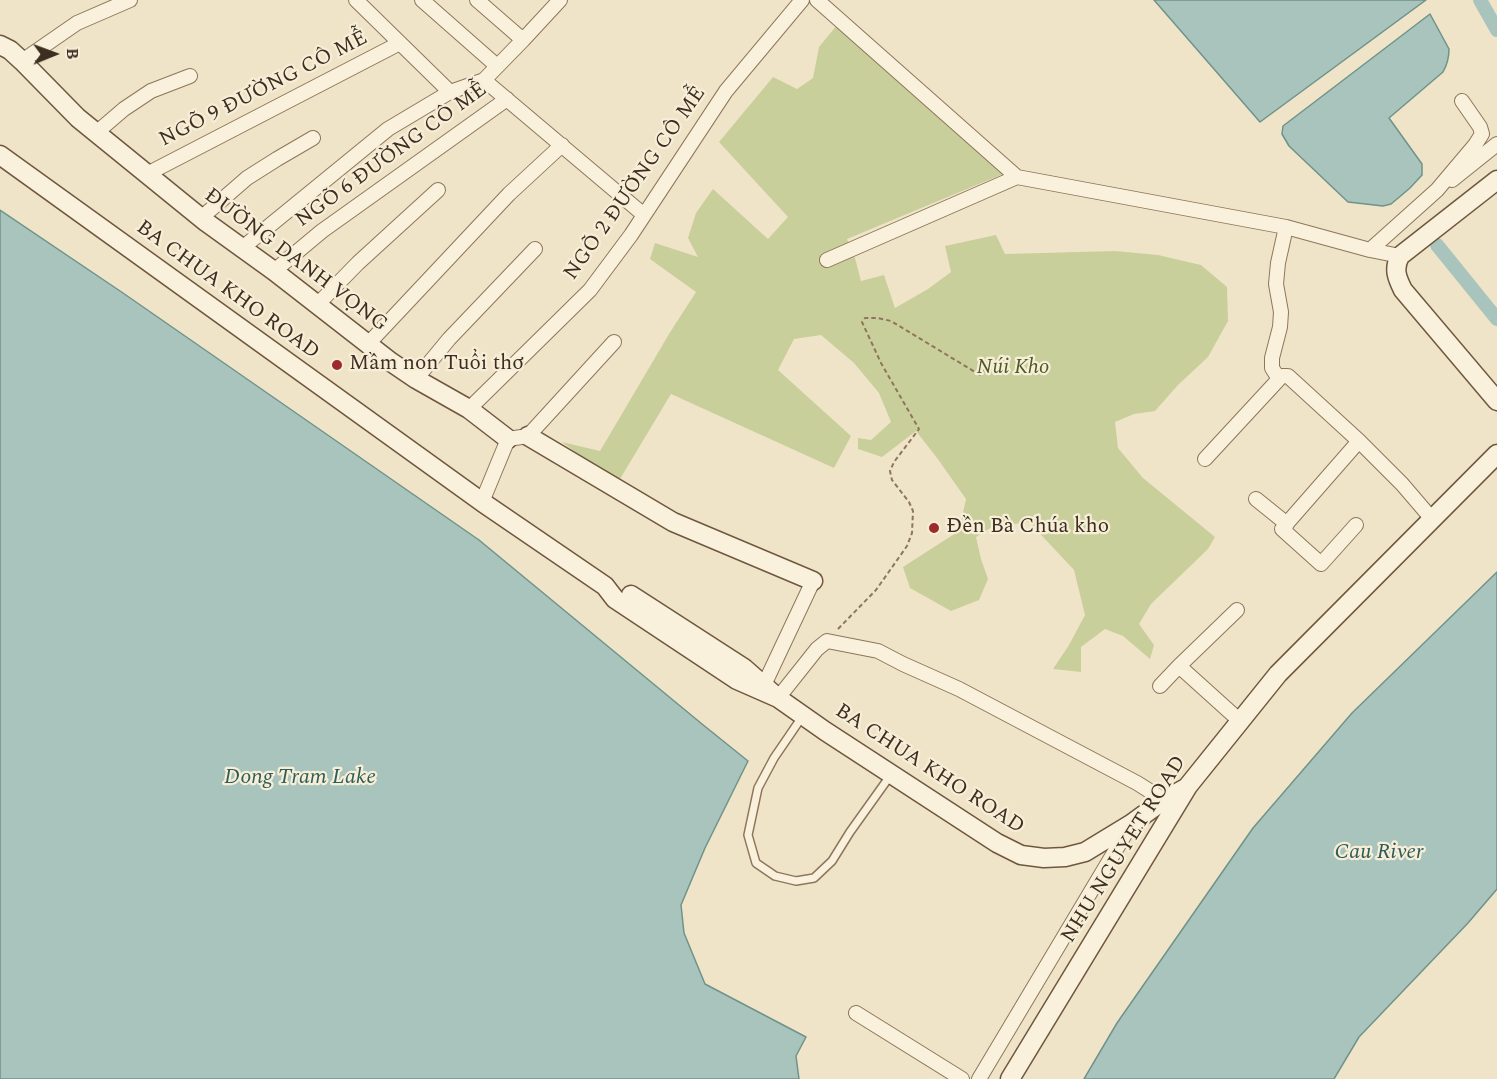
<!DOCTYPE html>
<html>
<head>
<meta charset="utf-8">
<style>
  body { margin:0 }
  #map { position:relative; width:1497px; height:1079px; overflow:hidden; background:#f0e4c8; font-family:Spectral,serif }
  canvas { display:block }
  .north { position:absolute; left:24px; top:24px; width:60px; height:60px; -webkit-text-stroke:4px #f7eed8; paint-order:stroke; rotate:89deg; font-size:16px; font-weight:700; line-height:24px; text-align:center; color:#3d2e20 }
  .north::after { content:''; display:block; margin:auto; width:21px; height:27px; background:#3d2e20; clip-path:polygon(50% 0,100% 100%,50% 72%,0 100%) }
</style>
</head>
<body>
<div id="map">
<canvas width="1497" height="1079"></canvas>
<div class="north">B</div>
</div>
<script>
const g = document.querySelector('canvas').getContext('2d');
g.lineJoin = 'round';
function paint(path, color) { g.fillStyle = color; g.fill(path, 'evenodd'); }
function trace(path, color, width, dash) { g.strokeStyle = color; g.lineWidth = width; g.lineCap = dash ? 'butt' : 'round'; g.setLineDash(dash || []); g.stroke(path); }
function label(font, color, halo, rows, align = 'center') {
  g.font = font + ' Spectral,serif'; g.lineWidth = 4.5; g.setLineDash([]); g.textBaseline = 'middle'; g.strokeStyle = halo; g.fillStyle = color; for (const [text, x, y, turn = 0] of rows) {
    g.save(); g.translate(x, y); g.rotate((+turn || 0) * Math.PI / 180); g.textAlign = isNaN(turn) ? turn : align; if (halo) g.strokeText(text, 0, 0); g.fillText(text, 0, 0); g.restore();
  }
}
paint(new Path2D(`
  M842,19L1003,174L847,239L855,258L861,281L884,275L895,308L928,289L951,272L945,246L996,235L1005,254L1115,251L1158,255L1201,265L1227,287L1228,321L1208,357L1178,385L1155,411L1134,414L1115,422L1118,448L1143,478L1215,537L1208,549L1151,604L1139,624L1154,645L1150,659L1123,636L1105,629L1081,647V672L1053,669L1069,645L1085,615L1074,570L1029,522L992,527L976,537L981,559L988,579L979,600L951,611L910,588L903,567L959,531L966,499L937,458L916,431L882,457L858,449V438L871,440L891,422L879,393L854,363L821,335L794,339L778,370L851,436L834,468L671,394L617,484L562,442L600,451L669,334L696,292L650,259L655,243L698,257L688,238L696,213L713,189L768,239L788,217L719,142L773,77L797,89L813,78L819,47Z`), '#c9cf9b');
const water = new Path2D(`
  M1154,0H1426L1260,122Z
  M1430,14L1449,49C1449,58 1447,65 1443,72L1389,118L1422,164V175L1410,188L1397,199L1391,204L1383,206L1348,202L1289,146L1282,134L1283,126Z
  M0,210L123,293L479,540L702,724L748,761L705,848L681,905L684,933L705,984L806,1037L796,1056L799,1079H0Z
  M1497,572V889L1468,923L1359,1037L1334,1079H1084L1117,1023L1253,828L1352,713Z`);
paint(water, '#a9c4bc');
trace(water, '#6f938a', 1.5);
trace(new Path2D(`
  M1480,0L1497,30
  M1437,245L1497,319`), '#a9c4bc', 14);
const lane = new Path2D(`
  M802,717L774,758L758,788L748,835L756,863L775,876L796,881L814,878L832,861L850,832L890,776`);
const street = new Path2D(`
  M356,0L450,92L484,80L523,40L560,0
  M422,0L497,66
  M477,0L523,40
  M817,0L1017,177L1286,227L1370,250L1400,256
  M22,61L77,23L130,0
  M484,80L644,215
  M96,133L124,109L151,91L190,76
  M147,174L400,43
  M1452,180L1497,144
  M201,218L247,178L277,159L313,138
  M241,249L388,129L450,92
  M1370,250L1437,190L1475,145L1482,134L1480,127L1462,101
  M827,260L1017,177
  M274,271L322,231L507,99
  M318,304L358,263L438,190
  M368,344L509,194L562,145
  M416,379L449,339L535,249
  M1279,379L1272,368V358L1280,327L1281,312L1276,284L1278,263L1286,227
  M469,409L590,290L631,235L726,91L802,0
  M1205,459L1279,379L1282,376H1288L1359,441L1402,484L1432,519
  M1256,499L1287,524
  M482,502L508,439L528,436L614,342
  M1356,525L1321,564L1282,529L1359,441
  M1237,610L1179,666L1240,721
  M764,685L813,581
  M1160,686L1179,666
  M778,698L817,649L827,641L878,651L903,664L959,689L1137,783L1164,800
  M856,1013L962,1079
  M979,1079L1130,826`);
const secondary = new Path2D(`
  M0,45L10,50L22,61L78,118L206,222L274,271L391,362L416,379L469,409L508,439
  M0,155L482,502L605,586L615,599L737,680L778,698
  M1497,180L1400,256C1393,269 1397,278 1403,290L1497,401
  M528,436L673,522L813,581
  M631,595L744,668L778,698L825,731L997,843L1021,855L1044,858L1065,857L1085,852L1131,824L1164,800L1186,788
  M1010,1079L1188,786L1278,674L1497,454`);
trace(lane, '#8d765c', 10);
trace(street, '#8d765c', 16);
trace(secondary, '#6f573f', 21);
trace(new Path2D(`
  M838,629L876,590L907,546L912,533L913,511L909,502L892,480L890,471L894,462L919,429L881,363L862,322L865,318H878L891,321L980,375L992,363`), '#8d765c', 2, [4.5, 3]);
trace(lane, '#faf1dc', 7);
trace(street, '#faf1dc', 14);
trace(secondary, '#faf1dc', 18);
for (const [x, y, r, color] of [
  [337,365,6,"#9e2a2b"],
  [934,528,6,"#9e2a2b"]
]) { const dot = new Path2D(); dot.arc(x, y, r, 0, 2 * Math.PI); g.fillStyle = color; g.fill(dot); trace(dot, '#f7eed8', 2); }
label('21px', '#3d2e20', '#f7eed8', [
  ["NGÕ 9 ĐƯỜNG CÔ MỄ",264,90,-27],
  ["NGÕ 6 ĐƯỜNG CÔ MỄ",392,156,-36],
  ["NGÕ 2 ĐƯỜNG CÔ MỄ",636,184,-55],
  ["ĐƯỜNG DANH VỌNG",295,261,37],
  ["BA CHUA KHO ROAD",227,291,36],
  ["BA CHUA KHO ROAD",929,770,33],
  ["NHU NGUYET ROAD",1125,850,-58]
]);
label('21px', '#3d2e20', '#f7eed8', [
  ["Mầm non Tuổi thơ",349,365],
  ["Đền Bà Chúa kho",946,528]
], 'left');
label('italic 21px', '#4d5a26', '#f7eed8', [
  ["Núi Kho",1013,369]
]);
label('italic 22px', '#2f5d5a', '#f7eed8', [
  ["Dong Tram Lake",300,779],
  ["Cau River",1379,854]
]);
</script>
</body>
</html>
